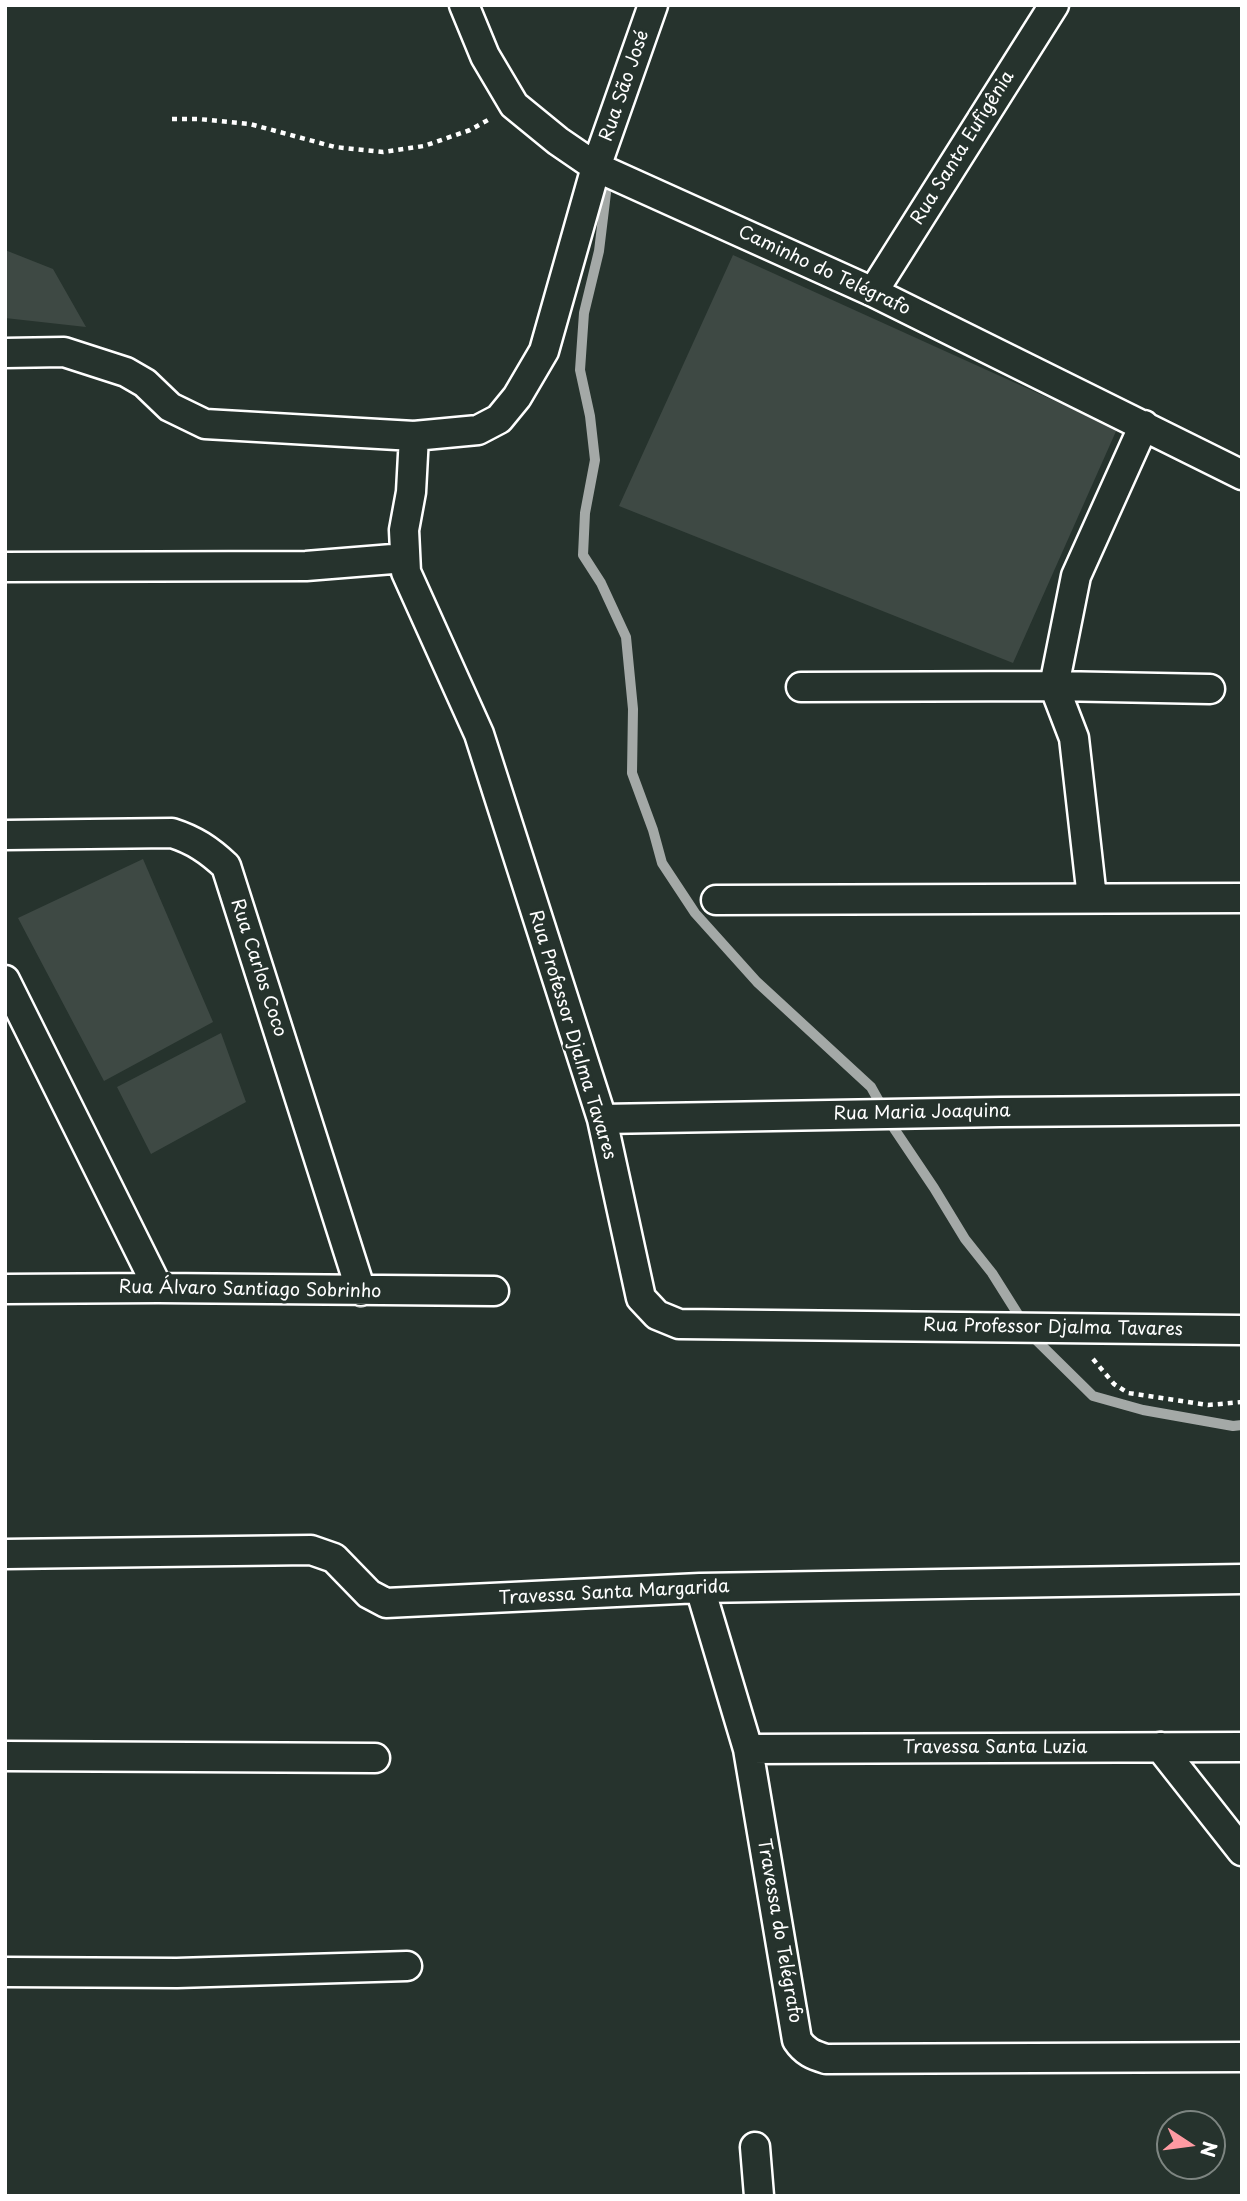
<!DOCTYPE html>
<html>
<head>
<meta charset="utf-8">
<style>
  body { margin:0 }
  #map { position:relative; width:1247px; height:2201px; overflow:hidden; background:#26332d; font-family:"Playpen Sans",sans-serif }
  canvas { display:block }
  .frame { position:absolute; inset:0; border:7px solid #fff; pointer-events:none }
  .north { position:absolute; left:1156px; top:2110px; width:70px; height:70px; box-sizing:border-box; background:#26332d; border:2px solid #7d8581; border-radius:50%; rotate:103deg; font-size:19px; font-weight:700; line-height:28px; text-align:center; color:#fff }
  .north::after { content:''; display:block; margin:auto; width:24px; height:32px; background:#ff9aa2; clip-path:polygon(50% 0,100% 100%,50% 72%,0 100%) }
</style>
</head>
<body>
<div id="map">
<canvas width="1247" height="2201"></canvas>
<div class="frame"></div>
<div class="north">N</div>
</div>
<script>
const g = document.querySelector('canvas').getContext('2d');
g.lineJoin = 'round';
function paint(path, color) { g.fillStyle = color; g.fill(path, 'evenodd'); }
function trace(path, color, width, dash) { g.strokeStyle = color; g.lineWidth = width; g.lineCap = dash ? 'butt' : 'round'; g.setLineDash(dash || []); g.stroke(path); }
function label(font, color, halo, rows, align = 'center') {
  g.font = font + ' "Playpen Sans",sans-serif'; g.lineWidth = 6; g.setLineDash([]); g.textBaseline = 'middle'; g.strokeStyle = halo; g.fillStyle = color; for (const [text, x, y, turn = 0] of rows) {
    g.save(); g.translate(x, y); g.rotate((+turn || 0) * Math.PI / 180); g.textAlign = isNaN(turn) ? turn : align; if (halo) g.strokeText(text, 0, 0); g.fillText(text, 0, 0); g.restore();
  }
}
paint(new Path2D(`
  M5,250L53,269L86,327L5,318Z
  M733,255L1117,429L1013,663L619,506Z
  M143,859L213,1022L104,1081L18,918Z
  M221,1033L246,1102L151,1154L117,1087Z`), '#3e4944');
trace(new Path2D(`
  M606,193L599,251L584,313L580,370L590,416L595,460L585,513L583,555L601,583L626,637L633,709L632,773L653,830L662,863L695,913L757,982L871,1087L895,1130L934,1188L965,1239L992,1273L1031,1335L1093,1396L1143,1410L1233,1426L1242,1425`), '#a4a9a7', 10);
const street = new Path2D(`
  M464,5L485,56L514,105L558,141L596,167L873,292L1242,475
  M873,292L1054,5
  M5,353L64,352L126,372L145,383L170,407L205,424L414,436L478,430L499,419L517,397L544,351L596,167L653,5
  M414,436L411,492L404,530L406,572L479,734L602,1119L641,1298L657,1315L679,1324L1242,1330
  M5,567L306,566L405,558
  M801,687L1054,686L1076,576L1144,425
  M5,835L172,833C194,840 209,850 226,866L361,1291
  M1092,898L1074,738L1054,686L1210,689
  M716,900L1242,898
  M5,980L158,1288
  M602,1119L1001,1112L1242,1110
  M5,1289L158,1288L494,1291
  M5,1554L311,1550L334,1558L369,1594L386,1603L700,1588L1242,1579
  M700,1588L748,1749L797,2040C805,2052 813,2055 826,2059L1242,2057
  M1160,1747L1242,1851
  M748,1749L1242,1747
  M5,1756L375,1758
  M5,1972L177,1973L407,1966
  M755,2147L759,2196`);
trace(street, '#fff', 33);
trace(new Path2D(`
  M172,119H198L250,124L335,147L383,152L424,146L470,130L488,120
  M1093,1359L1114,1384L1128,1393L1208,1405L1242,1402`), '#fff', 4.5, [5, 5]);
trace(street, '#26332d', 28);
label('18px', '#fff', '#26332d', [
  ["Rua São José",625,86,-71],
  ["Rua Santa Eufigênia",963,148,-58],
  ["Caminho do Telégrafo",824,271,25],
  ["Rua Carlos Coco",258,968,72],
  ["Rua Professor Djalma Tavares",572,1035,73],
  ["Rua Maria Joaquina",922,1113,-1],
  ["Rua Álvaro Santiago Sobrinho",250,1290,1],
  ["Rua Professor Djalma Tavares",1053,1328,1],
  ["Travessa Santa Margarida",614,1593,-3],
  ["Travessa Santa Luzia",995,1748],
  ["Travessa do Telégrafo",779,1931,80]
]);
</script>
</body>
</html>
